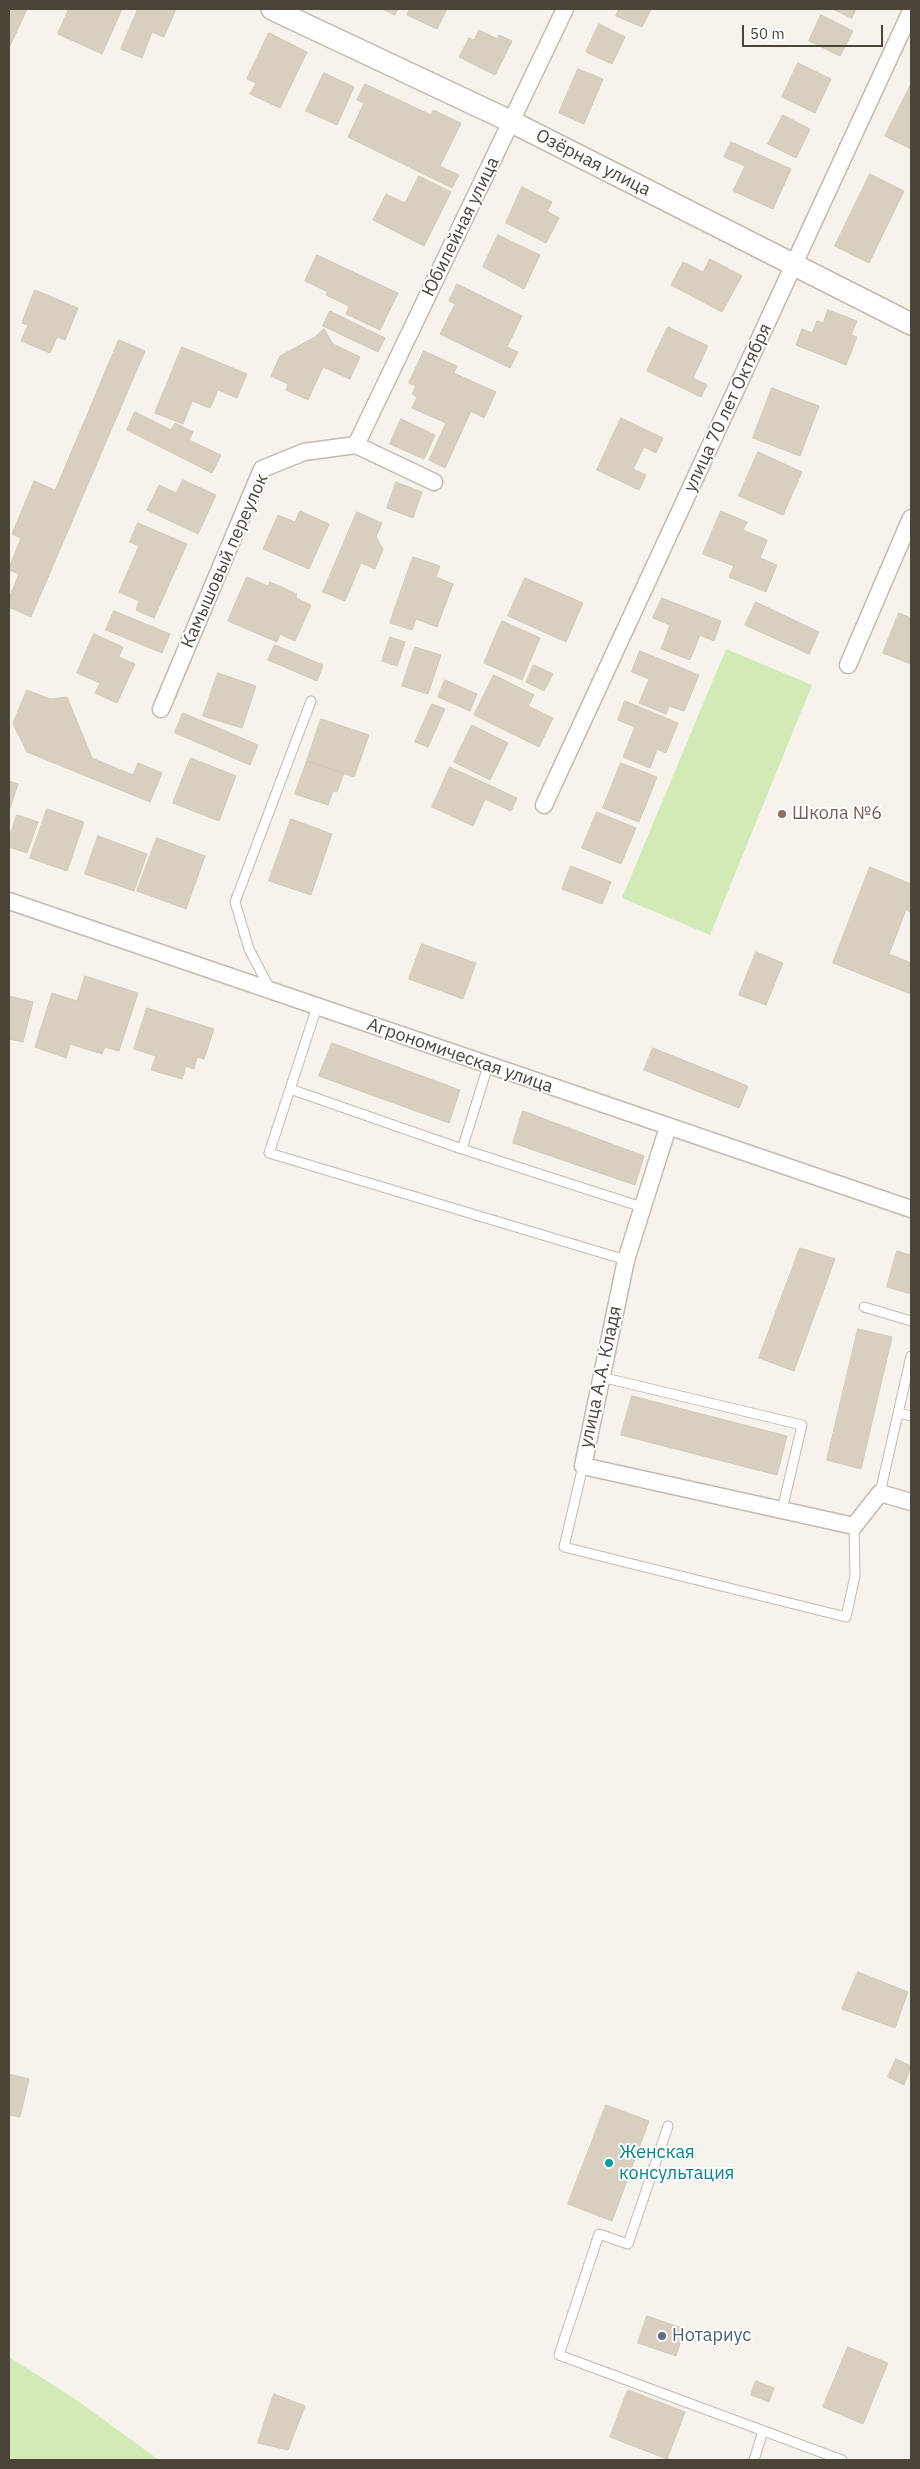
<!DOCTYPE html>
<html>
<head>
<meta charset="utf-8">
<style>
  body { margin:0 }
  #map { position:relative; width:920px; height:2469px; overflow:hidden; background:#f6f3ec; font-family:"IBM Plex Sans",sans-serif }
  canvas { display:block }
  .frame { position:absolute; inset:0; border:10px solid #4b4439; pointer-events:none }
  .scale { position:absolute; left:742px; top:25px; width:141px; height:22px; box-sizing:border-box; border:2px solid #4b4439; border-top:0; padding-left:6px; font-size:15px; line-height:18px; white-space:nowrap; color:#4b4439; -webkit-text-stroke:4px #fff; paint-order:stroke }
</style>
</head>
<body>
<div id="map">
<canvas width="920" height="2469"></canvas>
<div class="frame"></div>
<div class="scale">50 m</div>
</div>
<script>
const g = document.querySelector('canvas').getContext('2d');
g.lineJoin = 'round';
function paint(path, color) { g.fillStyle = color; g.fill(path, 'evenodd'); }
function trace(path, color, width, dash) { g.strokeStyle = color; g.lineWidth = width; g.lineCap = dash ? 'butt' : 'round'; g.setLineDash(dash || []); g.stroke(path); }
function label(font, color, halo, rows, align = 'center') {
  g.font = font + ' "IBM Plex Sans",sans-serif'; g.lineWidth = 4; g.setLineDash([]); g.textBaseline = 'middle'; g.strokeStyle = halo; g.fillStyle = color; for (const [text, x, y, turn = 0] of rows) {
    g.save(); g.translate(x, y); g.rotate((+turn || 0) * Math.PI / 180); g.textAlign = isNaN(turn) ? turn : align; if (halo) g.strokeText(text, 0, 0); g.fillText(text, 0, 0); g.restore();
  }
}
paint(new Path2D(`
  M726,649L812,685L710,935L622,898Z
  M9,2357L75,2399L159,2460H9Z`), '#d2eab5');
const building = new Path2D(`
  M9,9H27L9,48Z
  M69,9H122L102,54L58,34Z
  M138,9H176L164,37L152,32L142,58L121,49Z
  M383,9H398L395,15Z
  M410,9H447L437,29L407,15Z
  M619,9H651L642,27L616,16Z
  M833,9H856L852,18Z
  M821,15L853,31L840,56L809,41Z
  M599,24L625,37L612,64L586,52Z
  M479,30L497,39L499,35L512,41L495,75L459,57L469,38L474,40Z
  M269,33L307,52L280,108L250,94L256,83L247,79Z
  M798,63L831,79L815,113L782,97Z
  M578,69L603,79L584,124L559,113Z
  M324,73L354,87L337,125L306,111Z
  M365,84L431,115L433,110L461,123L440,166L459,175L452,188L348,137L364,103L357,100Z
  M911,84V149L885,136Z
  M783,115L810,129L796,158L768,144Z
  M731,142L791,169L773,209L733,191L745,166L724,157Z
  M870,174L904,191L869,263L835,246Z
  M419,176L451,192L424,246L373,220L386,194L405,203Z
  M522,187L552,202L547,211L559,218L546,243L506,223Z
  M498,235L540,255L524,289L483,267Z
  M317,255L398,293L380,330L346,314L349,306L326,295L328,292L305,281Z
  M710,259L742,276L722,312L671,285L683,262L703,272Z
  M457,284L522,316L507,347L518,352L510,368L440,334L455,304L449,301Z
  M35,290L78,308L65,340L57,337L50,353L21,341L28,325L22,323Z
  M828,310L857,321L851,335L857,337L846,365L796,345L802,329L812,333L817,321L823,323Z
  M330,311L385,338L378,352L323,326Z
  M668,327L708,346L693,378L707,385L701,397L647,371Z
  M324,329L333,344L360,357L350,379L323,367L308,400L286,390L288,384L271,376L280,356L315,337Z
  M119,340L145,351L31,617L9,607V598L19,574L9,570V568L21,538L12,534L34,481L55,490Z
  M182,347L247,374L237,398L218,390L210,408L192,401L183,424L155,413Z
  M424,351L457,366L454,373L496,392L484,418L471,411L445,468L429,460L446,423L412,408L417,397L412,394L416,386L409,383Z
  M772,388L819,406L800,456L753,438Z
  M135,412L171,430L175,423L193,432L189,440L221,455L212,473L127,430Z
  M621,418L663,438L656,453L644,447L633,469L646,475L639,490L597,470Z
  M401,419L435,435L424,459L390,444Z
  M758,452L802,472L783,515L739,496Z
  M183,480L216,495L198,534L147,510L159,485L176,493Z
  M396,482L422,492L413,518L387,508Z
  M300,511L329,524L309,569L263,549L278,515L295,522Z
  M721,511L747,522L743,530L767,540L760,558L777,565L766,592L729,577L734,566L703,554Z
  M357,512L382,523L376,537L383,549L375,569L361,563L345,601L323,592Z
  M138,523L187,544L154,618L136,610L139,601L119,592L139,546L130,542Z
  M413,557L440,566L436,577L453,584L437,627L416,619L412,630L390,623Z
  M247,577L268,586L270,582L297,594L296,598L311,605L295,641L280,634L277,642L228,621Z
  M525,578L583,603L566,642L508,616Z
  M662,598L721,621L714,641L700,635L690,660L661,649L670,625L653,618Z
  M756,602L819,632L809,654L745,625Z
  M114,611L170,634L162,653L106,630Z
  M899,613L911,618V664L883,653Z
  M502,621L540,638L522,680L484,663Z
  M94,634L123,647L119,657L135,664L117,703L95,693L100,683L77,673Z
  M390,637L405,642L397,666L382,661Z
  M275,645L323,665L317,681L268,660Z
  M415,647L441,655L428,694L402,686Z
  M640,651L699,675L684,711L669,706L666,714L639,703L649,679L632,672Z
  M534,665L553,674L544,691L526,682Z
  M218,673L256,686L242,728L203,716Z
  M494,675L534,695L528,706L553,718L539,747L474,715Z
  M445,680L477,694L470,711L438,697Z
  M27,690L50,699L67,697L92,758L133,775L138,763L162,773L150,802L27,752L13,724Z
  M625,701L678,723L666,753L657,749L650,768L623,757L635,727L618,720Z
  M432,704L445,709L428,747L415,742Z
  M183,713L258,745L250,765L175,733Z
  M321,719L369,735L354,777L307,761Z
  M472,725L508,743L490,780L454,762Z
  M191,758L236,776L219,821L173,803Z
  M307,761L344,773L337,792L333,791L328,805L295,794Z
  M621,763L657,777L639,822L603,808Z
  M450,767L517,798L511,811L485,799L473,826L432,807Z
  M9,781L18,784L9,811Z
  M47,809L84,822L67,871L30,858Z
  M597,812L636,828L621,864L582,848Z
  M17,815L38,822L27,853L9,847V838Z
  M291,819L332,834L311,895L269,881Z
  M98,836L147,854L134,891L85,874Z
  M157,838L205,856L186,909L137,891Z
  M571,866L611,882L602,904L562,889Z
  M870,867L911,884V913L906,910L889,954L911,963V994L833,963Z
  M422,944L476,963L463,999L409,979Z
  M756,952L783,963L766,1005L739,995Z
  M85,976L138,993L119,1051L105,1047L102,1054L70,1044L66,1058L35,1047L52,993L77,1001Z
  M9,996L33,1002L23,1042L9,1039Z
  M147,1008L214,1029L204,1059L197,1057L194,1069L186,1066L182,1079L151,1070L156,1056L134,1049Z
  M332,1043L460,1090L449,1123L319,1076Z
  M653,1048L748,1086L739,1108L644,1070Z
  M523,1111L644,1156L635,1185L513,1143Z
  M800,1248L835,1259L794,1371L759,1358Z
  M897,1251L911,1255V1294L887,1287Z
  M858,1329L892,1337L861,1469L827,1460Z
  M632,1396L787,1436L777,1475L621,1435Z
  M858,1972L908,1992L895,2028L842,2009Z
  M896,2059L911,2066L904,2085L888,2077Z
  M9,2074L29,2079L20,2117L9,2115Z
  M606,2105L649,2121L612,2221L568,2204Z
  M647,2316L685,2329L676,2356L638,2343Z
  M848,2347L888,2363L863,2424L823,2407Z
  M756,2381L774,2388L769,2402L751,2395Z
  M628,2390L685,2412L667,2459L610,2437Z
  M274,2394L305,2406L288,2450L258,2443Z`);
paint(building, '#d8cfc1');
trace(building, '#d3c7b4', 1);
const service = new Path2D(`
  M270,989L249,949L235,902L311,701
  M317,1007L269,1153L626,1260
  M290,1089L462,1149L642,1207
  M462,1149L488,1066
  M864,1307L911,1321
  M601,1377L802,1425L782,1510
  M898,1413L911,1416
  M583,1466L564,1547L846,1617L855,1576L854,1526
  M880,1493L911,1356
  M668,2126L628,2244L599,2234L559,2355L842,2460
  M754,2460L763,2431`);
const minor = new Path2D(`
  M356,445L565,9
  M848,665L911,518
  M161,709L262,469L304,452L356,445L434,482
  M544,805L911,11
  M9,901L911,1209
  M668,1127L626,1260L583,1466L854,1526L880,1493L911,1502`);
const tertiary = new Path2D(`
  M272,9L512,122L911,324`);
trace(service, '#c2bbae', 11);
trace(minor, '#c2bbae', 19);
trace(tertiary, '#c2bbae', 24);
trace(service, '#fff', 9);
trace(minor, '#fff', 16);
trace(tertiary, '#fff', 21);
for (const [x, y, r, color] of [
  [782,814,5,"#8d6e63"],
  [609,2163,5,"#0f9aa8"],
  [662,2336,5,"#5c6f8a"]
]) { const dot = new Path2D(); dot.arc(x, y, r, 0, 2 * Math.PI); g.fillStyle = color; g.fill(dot); trace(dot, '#fff', 2); }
label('18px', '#4b4439', '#fff', [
  ["Озёрная улица",593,163,27],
  ["Юбилейная улица",461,227,-64],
  ["улица 70 лет Октября",728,408,-65],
  ["Камышовый переулок",225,561,-66],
  ["Агрономическая улица",460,1056,19],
  ["улица А.А. Кладя",601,1377,-78]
]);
label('18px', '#785e54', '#fff', [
  ["Школа №6",792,814]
], 'left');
label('18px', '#0d838f', '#fff', [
  ["Женская",619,2153],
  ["консультация",619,2174]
], 'left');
label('18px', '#4e5e75', '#fff', [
  ["Нотариус",672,2336]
], 'left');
</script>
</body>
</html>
